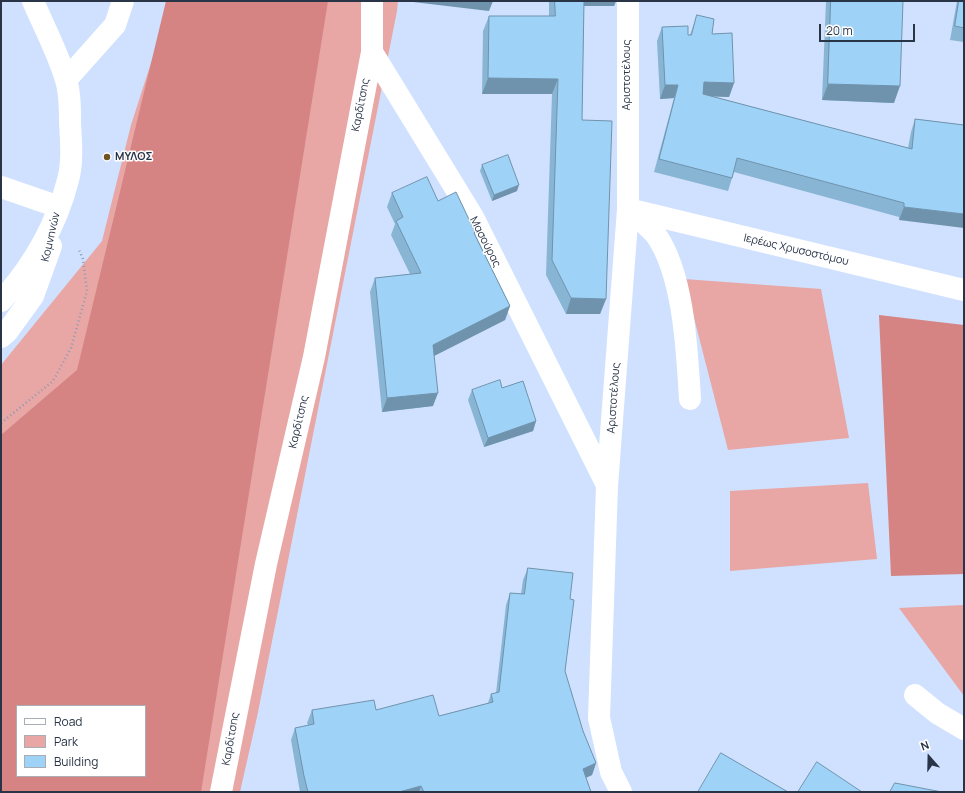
<!DOCTYPE html>
<meta charset="utf-8">
<style>
body{margin:0}
#map{position:relative;width:965px;height:793px;overflow:hidden;background:#cfe1fe;font-family:Manrope,sans-serif}
canvas{display:block}
.frame{position:absolute;inset:0;border:2px solid #293447;pointer-events:none}
.legend{position:absolute;left:16px;top:705px;width:130px;height:72px;box-sizing:border-box;background:#fff;border:1px solid #a9aeb5;margin:0;padding:5px 7px;list-style:none;font-size:12px;color:#293447}
.legend li{display:flex;align-items:center;gap:8px;height:20px}
.legend b{width:20px;border:1px solid #a9aeb5}
.north{position:absolute;left:909px;top:737px;width:40px;height:40px;-webkit-text-stroke:3px #fff;paint-order:stroke;rotate:340deg;font-size:11px;font-weight:700;line-height:16px;text-align:center;color:#293447}
.north::after{content:'';display:block;margin:auto;width:14px;height:18px;background:#293447;clip-path:polygon(50% 0,100% 100%,50% 72%,0 100%)}
.scale{position:absolute;left:819px;top:24px;width:96px;height:18px;box-sizing:border-box;border:2px solid #293447;border-top:0;padding-left:5px;font-size:12px;line-height:14px;white-space:nowrap;color:#293447;-webkit-text-stroke:3px #fff;paint-order:stroke}
</style>
<div id="map">
<canvas width="965" height="793"></canvas>
<div class="frame"></div>
<ul class="legend">
<li><b style="height:5px;background:#fff"></b>Road</li>
<li><b style="height:11px;background:#e8a6a5"></b>Park</li>
<li><b style="height:11px;background:#9fd2f7"></b>Building</li>
</ul>
<div class="north">N</div>
<div class="scale">20 m</div>
</div>
<script>
const c = document.querySelector('canvas').getContext('2d');
c.lineJoin = 'round';
function paint(path, color) { c.fillStyle = color; c.fill(path, 'evenodd'); }
function stroke(path, color, width, dash) { c.strokeStyle = color; c.lineWidth = width; c.lineCap = dash ? 'butt' : 'round'; c.setLineDash(dash || []); c.stroke(path); }
function drawText(font, color, halo, rows, align = 'center') {
  c.font = font + ' Manrope,sans-serif'; c.lineWidth = 3; c.setLineDash([]); c.textBaseline = 'middle'; c.strokeStyle = halo; c.fillStyle = color; for (const [text, x, y, turn = 0] of rows) {
    c.save(); c.translate(x, y); c.rotate((+turn || 0) * Math.PI / 180); c.textAlign = isNaN(turn) ? turn : align; if (halo) c.strokeText(text, 0, 0); c.fillText(text, 0, 0); c.restore();
  }
}
paint(new Path2D(`
 M171,1h227l-1,10 -140,706 -17,75h-239v-427l101,-124 29,-116zM17,706h128v70h-128z
 M684,279l137,10 28,149 -121,12z
 M868,483l9,76 -147,12v-80z
 M964,605v91l-65,-88z`), '#e8a6a5');
paint(new Path2D(`
 M166,1h162l-127,791h-200v-357l76,-65zM17,706h128v70h-128z
 M879,315l85,10v249l-73,2z`), '#d68383');
stroke(new Path2D(`
 M1,423l52,-42 18,-33 16,-57 -4,-32 -4,-9`), '#8c9bb4', 2.5, [1, 3]);
stroke(new Path2D(`
 M372,1v51l101,165 134,268
 M66,80l49,-55 8,-24
 M1,187l58,20
 M628,209l336,81
 M629,210c8,8 20,16 27,25 28,40 31,116 34,164
 M1,301c31,-33 56,-77 67,-121 5,-18 3,-39 2,-58 0,-14 0,-29 -4,-42 -8,-27 -22,-53 -33,-79
 M1,337l6,-5 26,-36 18,-50
 M915,695l22,18 27,16
 M221,792l45,-228 48,-207 58,-305
 M621,792l-10,-20 -12,-54 8,-232 21,-277v-208`), '#fff', 22);
paint(new Path2D(`
 M549,1h67l-2,5h-30l-2,114 24,179 -6,15h-34l-20,-39 6,-181h-70l1,-63 6,-15h60z
 M826,1h77l-9,102 -72,-3z
 M957,1h7v41l-14,-2z
 M697,15l15,19 22,49 -5,14 -18,-1 197,52 3,-16 4,-13 49,6 -65,95v-3l-165,-45 -6,19 -74,-19 20,-74 -14,1 -3,-58 5,-14 26,8h2z
 M482,165l35,26 -25,10 -12,-30z
 M392,193l46,8 37,31v2l35,72 -5,14 -71,36 -1,50 -51,6 -12,-120 5,-14 35,-4 -19,-39 4,-11 -8,-17z
 M502,388l34,33 -3,10 -49,16 -16,-47 4,-10z
 M528,568l42,31 -5,72 18,60 13,32 -4,12 -6,3 5,14h-291l-9,-52 4,-12 13,-3 -1,-2 5,-13h64l63,6 49,-13 3,-9 5,-1 10,-88 4,-12 11,1 2,-14z`), '#89b5d4');
paint(new Path2D(`
 M413,1h80l-4,10 -76,-9z
 M581,1h35l-2,5h-35z
 M488,78l70,1 -6,15h-70z
 M704,82l30,1 -5,14 -29,-1z
 M828,84l72,2 -6,17 -72,-3z
 M665,85h13l-4,13 -14,1z
 M519,185l-2,6 -25,10 2,-6z
 M904,207l60,7v14l-65,-8z
 M571,298l35,1 -6,15h-34z
 M510,306l-5,14 -77,39 5,-14z
 M438,393l-5,13 -51,6 5,-14z
 M536,421l-3,10 -49,16 4,-9z
 M596,763l-4,12 -14,6 5,-12z
 M421,786l-2,6h-20z`), '#6f93ad');
const building = new Path2D(`
 M555,1h29l-2,119 30,1 -6,178 -35,-1 -19,-38 6,-181 -70,-1 1,-62h66z
 M831,1h72l-3,85 -72,-2z
 M959,1h5v27l-9,-2z
 M697,15l17,4 -2,15 20,-1 2,50 -30,-1 -1,12 209,55 3,-30 49,6v89l-60,-7v-4l-167,-45 -5,20 -73,-19 19,-74h-13l-3,-58 26,-1v9h3z
 M508,155l11,30 -25,10 -12,-30z
 M427,177l11,24 18,-9 19,40 -1,1 36,73 -77,39 5,48 -51,5 -12,-120 46,-5 -25,-52 7,-4 -11,-24z
 M500,380l2,8 21,-7 13,40 -48,17 -16,-48z
 M528,568l45,5 -3,26 4,1 -9,71 18,60 13,32 -13,6 8,23h-167l-3,-6 -22,6h-91l-4,-16 -9,-48 19,-4 -2,-14 62,-10 2,10 57,-15 6,21 54,-14 -2,-8 8,-2 11,-99 14,1z
 M721,753l67,39h-90z
 M817,762l45,30h-64z
 M895,783l47,9h-52z`);
paint(building, '#9fd2f7');
stroke(building, '#6f93ad', 1);
for (const [x, y, r, color] of [
 [107,157,4,"#6e5425"]
]) { const dot = new Path2D(); dot.arc(x, y, r, 0, 2 * Math.PI); c.fillStyle = color; c.fill(dot); stroke(dot, '#fff', 1.5); }
drawText('11px', '#293447', '#fff', [
 ["Αριστοτέλους",627,75,-90],
 ["Καρδίτσης",361,105,-79],
 ["Κομνηνών",51,237,-77],
 ["Μασούρας",485,242,63],
 ["Ιερέως Χρυσοστόμου",796,250,13],
 ["Αριστοτέλους",614,398,-86],
 ["Καρδίτσης",299,422,-77],
 ["Καρδίτσης",231,739,-80]
]);
drawText('bold 11px', '#293447', '#fff', [
 ["ΜΥΛΟΣ",115,157]
], 'left');
</script>
